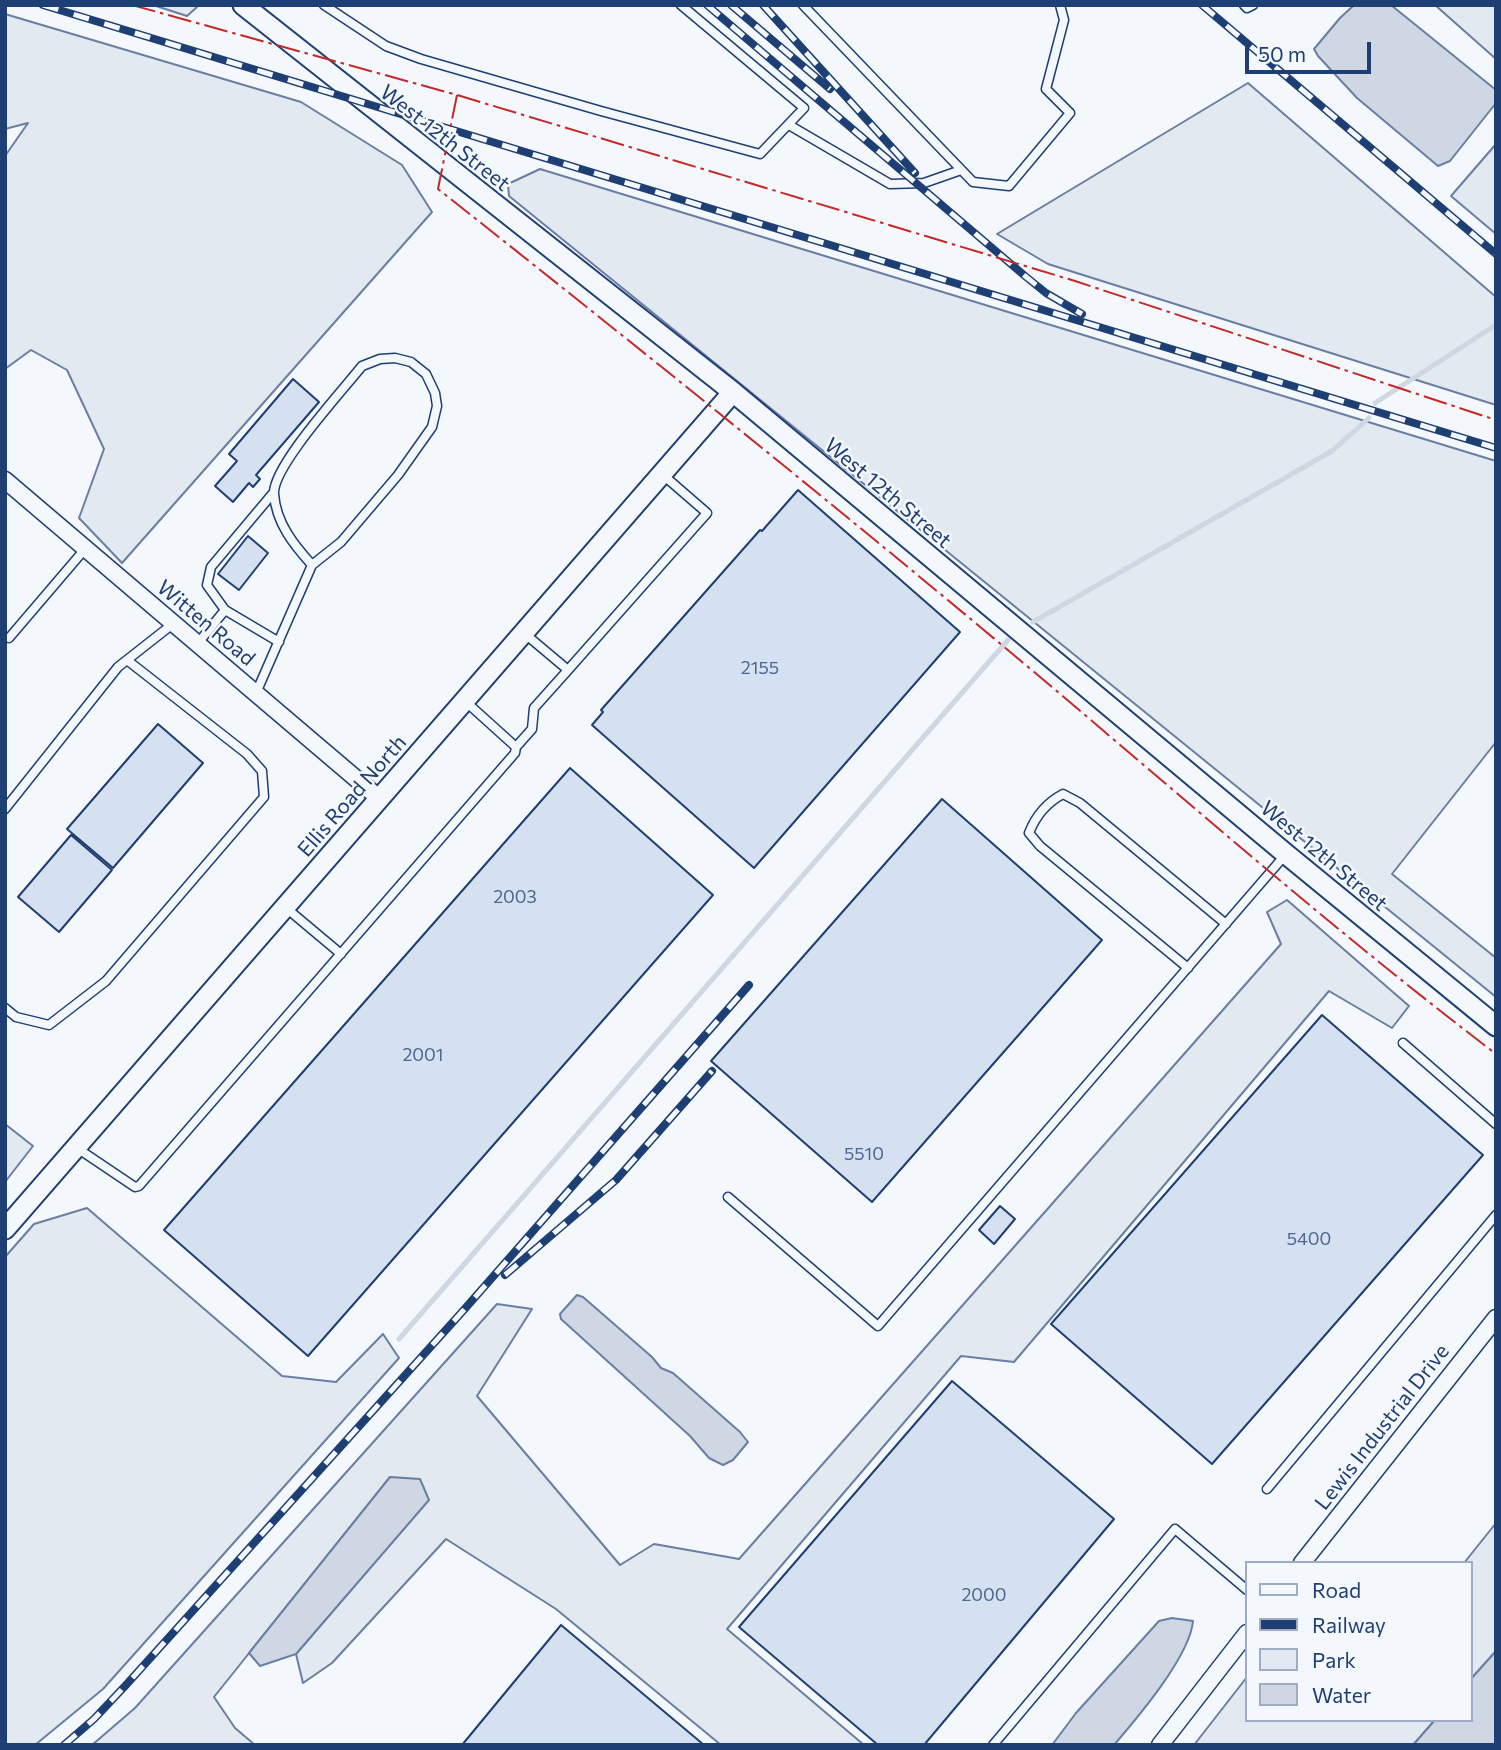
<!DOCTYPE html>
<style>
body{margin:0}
#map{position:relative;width:1501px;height:1750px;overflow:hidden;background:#f4f7fb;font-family:Commissioner,sans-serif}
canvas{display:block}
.frame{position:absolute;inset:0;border:7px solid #1d3f73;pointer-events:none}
.legend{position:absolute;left:1245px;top:1561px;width:228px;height:161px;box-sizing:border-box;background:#f4f7fb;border:2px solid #9eadc5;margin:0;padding:9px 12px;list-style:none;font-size:21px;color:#1d3f73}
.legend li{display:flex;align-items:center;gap:14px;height:35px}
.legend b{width:35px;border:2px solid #9eadc5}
.scale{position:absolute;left:1245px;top:42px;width:126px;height:32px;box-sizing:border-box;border:4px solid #1d3f73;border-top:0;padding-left:9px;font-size:21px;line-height:24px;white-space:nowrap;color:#1d3f73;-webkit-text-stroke:5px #f4f7fb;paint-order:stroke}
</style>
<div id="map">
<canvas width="1501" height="1750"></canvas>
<div class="frame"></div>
<ul class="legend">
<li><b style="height:9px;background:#f4f7fb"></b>Road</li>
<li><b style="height:9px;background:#1d3f73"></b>Railway</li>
<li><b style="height:19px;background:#e3e9f0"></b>Park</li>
<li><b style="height:19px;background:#cfd7e4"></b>Water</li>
</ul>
<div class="scale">50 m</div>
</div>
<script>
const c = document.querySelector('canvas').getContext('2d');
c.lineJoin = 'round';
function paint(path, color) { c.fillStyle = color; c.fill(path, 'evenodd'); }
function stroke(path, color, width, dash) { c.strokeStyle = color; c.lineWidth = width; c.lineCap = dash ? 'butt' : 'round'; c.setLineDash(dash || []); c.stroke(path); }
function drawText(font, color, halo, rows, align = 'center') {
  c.font = font + ' Commissioner,sans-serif'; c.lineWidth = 5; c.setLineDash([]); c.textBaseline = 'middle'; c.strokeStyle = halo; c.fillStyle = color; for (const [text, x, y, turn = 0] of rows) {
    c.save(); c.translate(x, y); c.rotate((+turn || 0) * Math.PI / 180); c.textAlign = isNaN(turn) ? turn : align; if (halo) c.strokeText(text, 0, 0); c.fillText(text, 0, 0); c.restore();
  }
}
const green = new Path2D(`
 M153,5h42l2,2 -10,9z
 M1435,5h61v54z
 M5,14l296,88 101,63 30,47 -310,351 -43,-45 25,-69 -37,-79 -36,-20 -26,19v-213l23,-33 -23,6z
 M1248,83l248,214v108l-448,-141 -51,-30z
 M1496,144v90l-45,-38z
 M540,169l956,292v281l-104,132 104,84v39l-987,-801 -1,-12z
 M1287,900l122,106 -17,22 -63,-37 -315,371 -53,-6 -234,273 137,116h-143l-165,-136 -110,-70 -114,124 -29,20 -7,-29 132,-154 -38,-23 -176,220 21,31 20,17h-163l43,-37 362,-404 35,5 -55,87 143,169 34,-21 85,15 542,-615 -14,-32z
 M5,1124l28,22 -28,36z
 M87,1208l195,168 54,6 47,-48 16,24 -296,331 -68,56h-30v-488l29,-33z
 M1496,1523v128l-25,28v-116h-7z
 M1247,1677v43h188l-22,25h-219z`);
paint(green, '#e3e9f0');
stroke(green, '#687fa3', 2);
const water = new Path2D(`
 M1354,5h37l105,85v13l-46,58 -12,5 -81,-68 -39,-42 -4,-7 26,-31z
 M577,1295l6,2 69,60 9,11 12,5 67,59 8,10 -15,18 -10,5 -14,-7 -19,-22 -129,-117 -1,-5z
 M390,1477l30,2 9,21 -133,154 -36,12 -11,-13z
 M1172,1618l21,3c-3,35 -55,96 -79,124h-62l24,-32 83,-92z
 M1496,1651v94h-83l22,-25h36v-41z`);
paint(water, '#cfd7e4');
stroke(water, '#687fa3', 2);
stroke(new Path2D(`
 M1375,403l121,-78
 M1033,622l299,-171 37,-33
 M399,1339l609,-699`), '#cfd7e4', 5);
const building = new Path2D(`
 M293,379l26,23 -63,73 4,4 -7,8 -4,-4 -16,19 -18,-16 22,-25 -8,-7z
 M798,490l162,142 -206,236 -162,-143 11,-13 -2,-2 159,-180 2,1z
 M248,536l20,17 -29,37 -21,-16z
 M158,724l45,39 -90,105 -46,-39z
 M570,768l143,127 -405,461 -144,-126z
 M942,799l160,141 -230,262 -161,-141z
 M71,835l41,35 -53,62 -41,-35z
 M1322,1015l161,140 -271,309 -161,-140z
 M1000,1206l15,13 -21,25 -15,-14z
 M952,1381l162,138 -190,226h-46l-139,-118z
 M561,1625l143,120h-242z`);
paint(building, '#d5e0f0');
stroke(building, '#1d3f73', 2);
const service = new Path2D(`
 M324,5l62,41 35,13 180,52 159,43 44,-46 -123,-103
 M803,5l170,177 36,4 61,-73 -24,-24 18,-69 -4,-15
 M1244,5l3,3 6,-3
 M789,125l101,59 34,-1 37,-13
 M274,492l-63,75 -4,18 18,25 54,32
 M524,633l44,37 139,-157 -45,-39
 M9,638l76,-89
 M198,643l27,-33
 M256,693l56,-128 29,-23 57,-67 34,-48 5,-21 -2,-13 -9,-19 -15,-12 -16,-4 -15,1 -18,7c-19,24 -90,101 -88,128 2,29 20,51 38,71
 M516,747l16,-18 2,-21 34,-38
 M5,809l113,-142 56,-44
 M285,907l56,47
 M1188,968l-148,-122 -11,-13c7,-18 17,-30 34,-39l17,9 146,121
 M5,1008l11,9 33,8 57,-44 158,-184 -2,-26 -15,-17 -120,-94
 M1403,1043l93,81
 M77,1148l58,39 4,-1 376,-433 1,-6 -51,-46
 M728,1197l150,129 408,-472
 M1267,1489l229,-274
 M993,1745l182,-216 72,61`);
const minor = new Path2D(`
 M5,480l375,319
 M1302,1563l194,-245
 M1160,1745l87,-112`);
const tertiary = new Path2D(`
 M243,5l490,387 553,462 210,172
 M5,1229l728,-837`);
stroke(service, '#1d3f73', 11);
stroke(minor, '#1d3f73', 19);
stroke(tertiary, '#1d3f73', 23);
stroke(service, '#f4f7fb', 8);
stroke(minor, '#f4f7fb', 16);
stroke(tertiary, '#f4f7fb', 19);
const rail = new Path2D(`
 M43,5l1453,443
 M707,5l318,271 21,17 36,21
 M731,5l99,84
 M763,5l152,168
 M1202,5l294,249
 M505,1275l111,-95 96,-109
 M64,1745l30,-26 32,-34 336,-373 287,-327`);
stroke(rail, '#1d3f73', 8);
stroke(rail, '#f4f7fb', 5, [16]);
stroke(new Path2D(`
 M132,5l325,90 618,186 421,139
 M457,95l-19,94c205,162 408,325 608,493 149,126 295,254 450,372`), '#c62828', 2, [24, 5, 3.5, 5]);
drawText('18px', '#4b6792', null, [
 ["2155",760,668],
 ["2003",515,897],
 ["2001",423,1055],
 ["5510",864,1154],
 ["5400",1309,1239],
 ["2000",984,1595]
]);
drawText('21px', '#1d3f73', '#f4f7fb', [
 ["West 12th Street",445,138,38],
 ["West 12th Street",888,493,40],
 ["Witten Road",206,623,40],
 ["Ellis Road North",352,796,-49],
 ["West 12th Street",1324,856,40],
 ["Lewis Industrial Drive",1382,1427,-52]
]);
</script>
